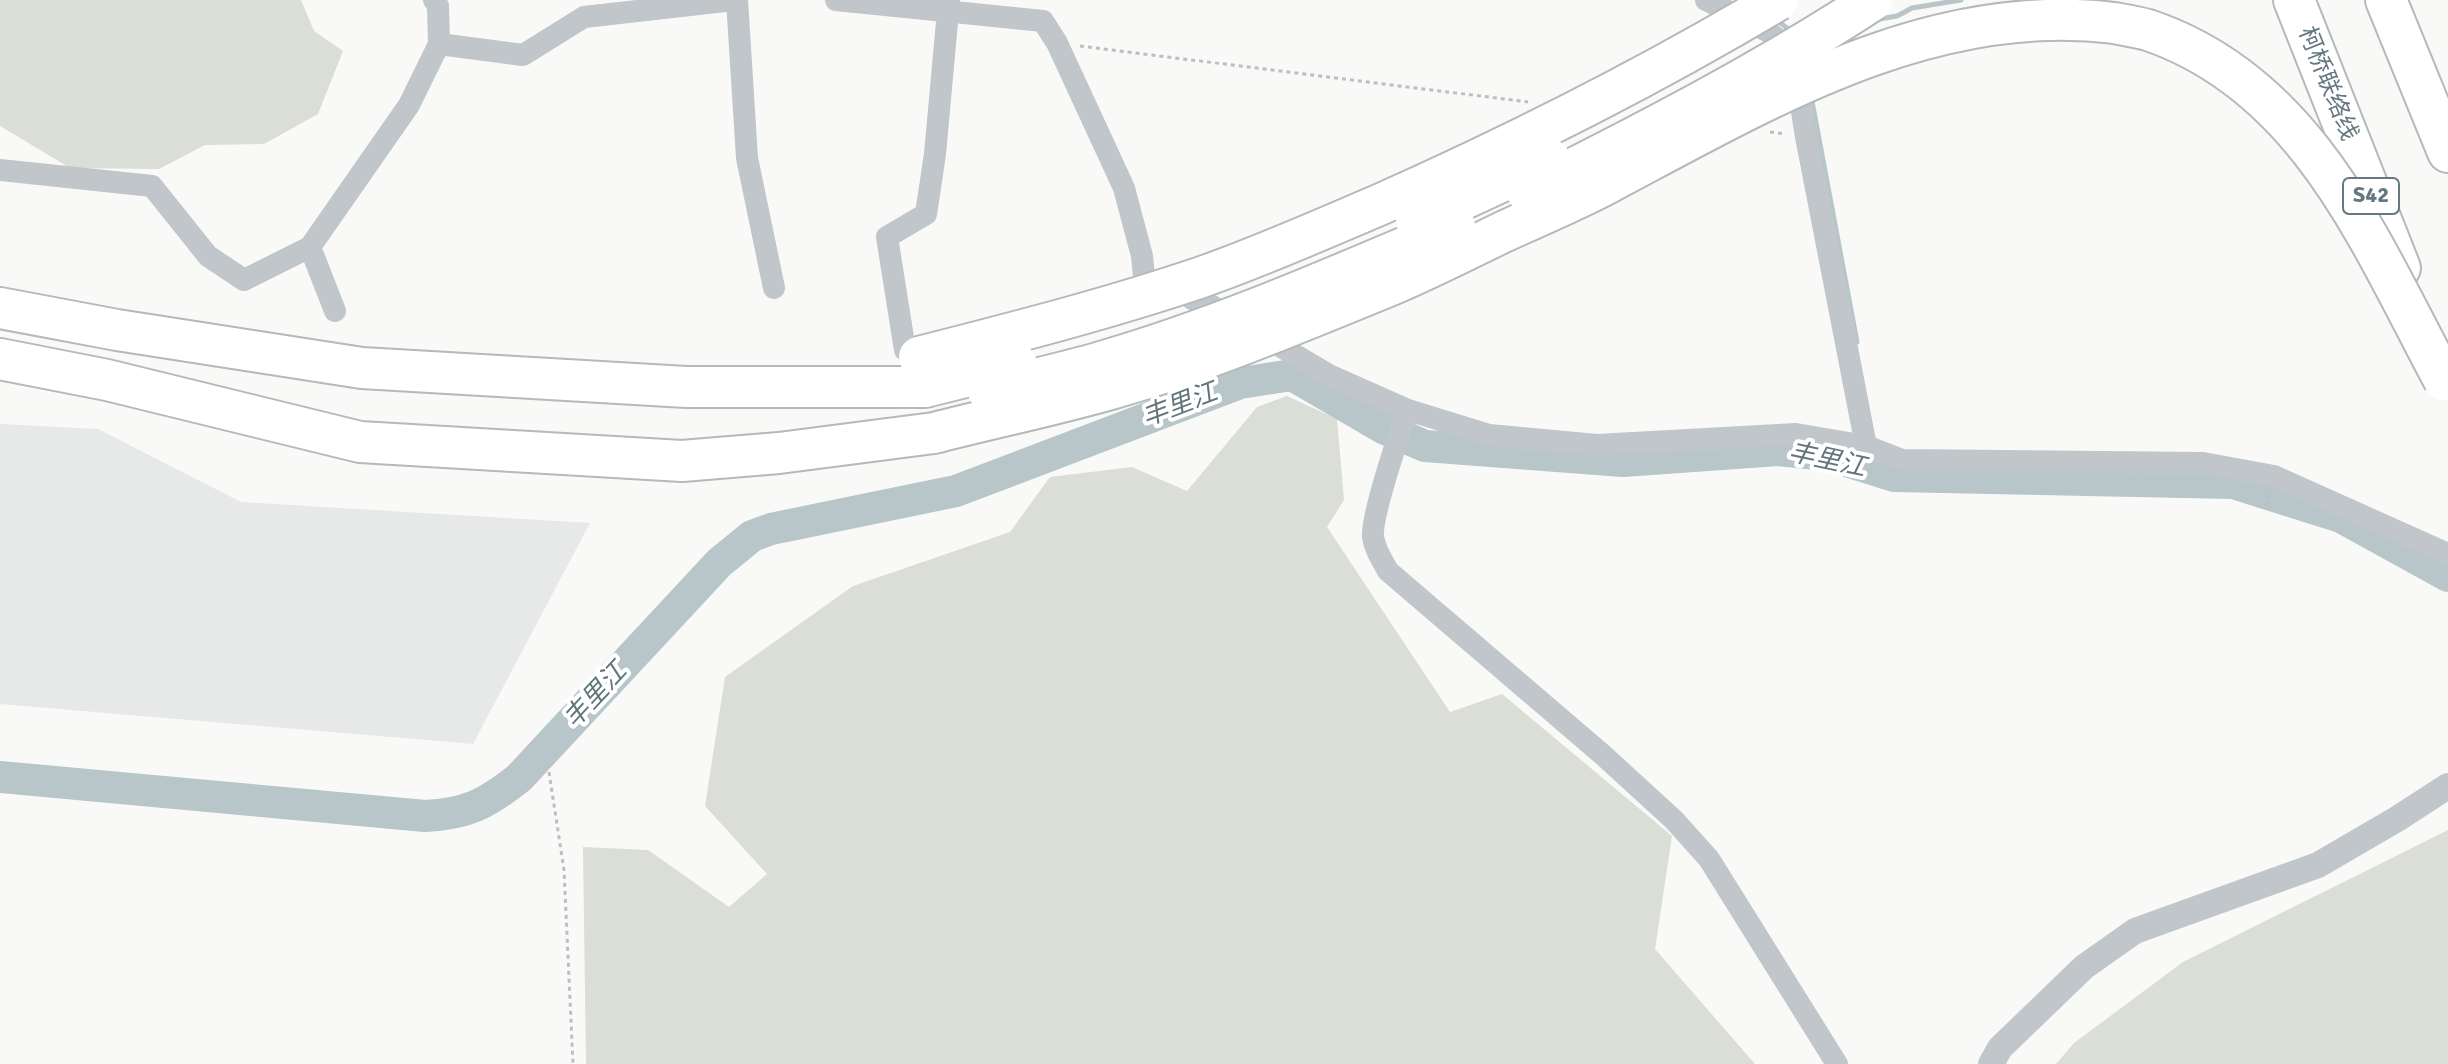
<!DOCTYPE html>
<meta charset="utf-8">
<style>
body{margin:0}
canvas{display:block;background:#f9f9f7}
</style>
<canvas width="2448" height="1064"></canvas>
<script>
const c = document.querySelector('canvas').getContext('2d');
c.lineJoin = 'round';
function paint(path, color) { c.fillStyle = color; c.fill(path, 'evenodd'); }
function stroke(path, color, width, dash) { c.strokeStyle = color; c.lineWidth = width; c.lineCap = dash ? 'butt' : 'round'; c.setLineDash(dash || []); c.stroke(path); }
function drawText(font, color, halo, rows, align = 'center') {
  c.font = font + ' Signika,"Noto Sans SC",sans-serif'; c.lineWidth = 8; c.setLineDash([]); c.textBaseline = 'middle'; c.strokeStyle = halo; c.fillStyle = color; for (const [text, x, y, turn = 0] of rows) {
    c.save(); c.translate(x, y); c.rotate((+turn || 0) * Math.PI / 180); c.textAlign = isNaN(turn) ? turn : align; if (halo) c.strokeText(text, 0, 0); c.fillText(text, 0, 0); c.restore();
  }
}
paint(new Path2D(`
 M0,424l98,5 143,73 349,21 -117,221 -473,-40z`), '#e7e9e8');
paint(new Path2D(`
 M0,0h301l13,31 29,20 -25,63 -54,30 -59,1 -46,24 -89,-1 -70,-42z
 M1287,396l50,23 7,81 -17,27 123,185 52,-18 170,142 -17,113 100,115h-1169l-3,-217 65,3 81,57 38,-33 -62,-68 20,-129 128,-91 157,-54 40,-55 82,-10 55,24 70,-84z
 M2448,830v234h-392l18,-21 109,-81z`), '#daded6');
stroke(new Path2D(`
 M1776,20l18,13
 M1874,20l23,-4 15,-8 49,-8
 M1811,96l46,246
 M1880,469l1,3`), '#b8c6c9', 5);
stroke(new Path2D(`
 M0,777l425,39c42,-2 61,-12 94,-38l200,-215 33,-27 19,-7 185,-38 284,-108 52,-8 91,53 42,18 198,15 155,-11 49,5 67,21 339,7 108,34 107,59`), '#b8c6c9', 32);
const motorway = new Path2D(`
 M2294,0l106,268
 M2386,0l62,152
 M0,308l117,22 245,38 324,19h239
 M0,359l107,21 253,62 322,19 97,-8 155,-20`);
stroke(motorway, '#b4b9bc', 44);
stroke(new Path2D(`
 M1080,46l448,56
 M1770,132l16,2
 M2266,506l3,-11
 M549,772l15,98 9,194`), '#bbbfc1', 3, [4, 4]);
stroke(new Path2D(`
 M737,0l10,158 27,130
 M836,0l207,21 14,22 67,145 18,68 4,40
 M1706,0l61,31 15,11 12,19 12,76 60,309
 M439,44l84,11 61,-38 150,-17
 M0,170l152,16 56,70 36,24 66,-33 99,-142 30,-61 -1,-38 -4,-6
 M310,247l25,64
 M1192,299l15,4 122,72 79,35 81,25 108,10 199,-11 70,12 36,14 301,3 71,13 174,78
 M905,350l-18,-113 39,-23 9,-60 14,-154
 M1408,410c-9,23 -37,107 -35,127 2,13 9,23 15,34l215,184 71,65 35,39 128,205`), '#c0c6c9', 22);
stroke(new Path2D(`
 M1991,1064l9,-16 84,-81 51,-36 183,-66 79,-46 51,-33`), '#c0c6c9', 26);
stroke(motorway, '#fff', 40);
const motorwayBridge = new Path2D(`
 M1527,192c118,-59 236,-120 346,-192
 M1416,221l134,-62
 M919,357c94,-24 188,-48 280,-79 61,-21 121,-48 180,-73 137,-61 270,-128 399,-205
 M925,387l92,-23
 M988,391c37,-10 76,-18 113,-29 121,-35 238,-87 354,-136
 M934,433c58,-15 116,-27 173,-43 96,-27 191,-67 284,-105 38,-16 75,-35 112,-53 35,-16 71,-31 105,-49 155,-82 322,-183 506,-160 11,2 23,4 34,7 160,54 223,214 296,350`);
stroke(motorwayBridge, '#b4b9bc', 44, []);
stroke(motorwayBridge, '#fff', 40);
for (const [x, y, w] of [
 [2371,196,56]
]) { const box = new Path2D(); box.roundRect(x - w / 2, y - 18, w, 36, 6); c.fillStyle = '#fff'; c.fill(box); stroke(box, '#657881', 2); }
drawText('bold 22px', '#657881', null, [
 ["S42",2371,196]
]);
drawText('24px', '#657881', '#fff', [
 ["柯桥联络线",2327,84,68]
]);
drawText('italic 26px', '#60767b', '#fff', [
 ["丰里江",1180,406,-21],
 ["丰里江",1827,461,12],
 ["丰里江",596,696,-47]
]);
</script>
